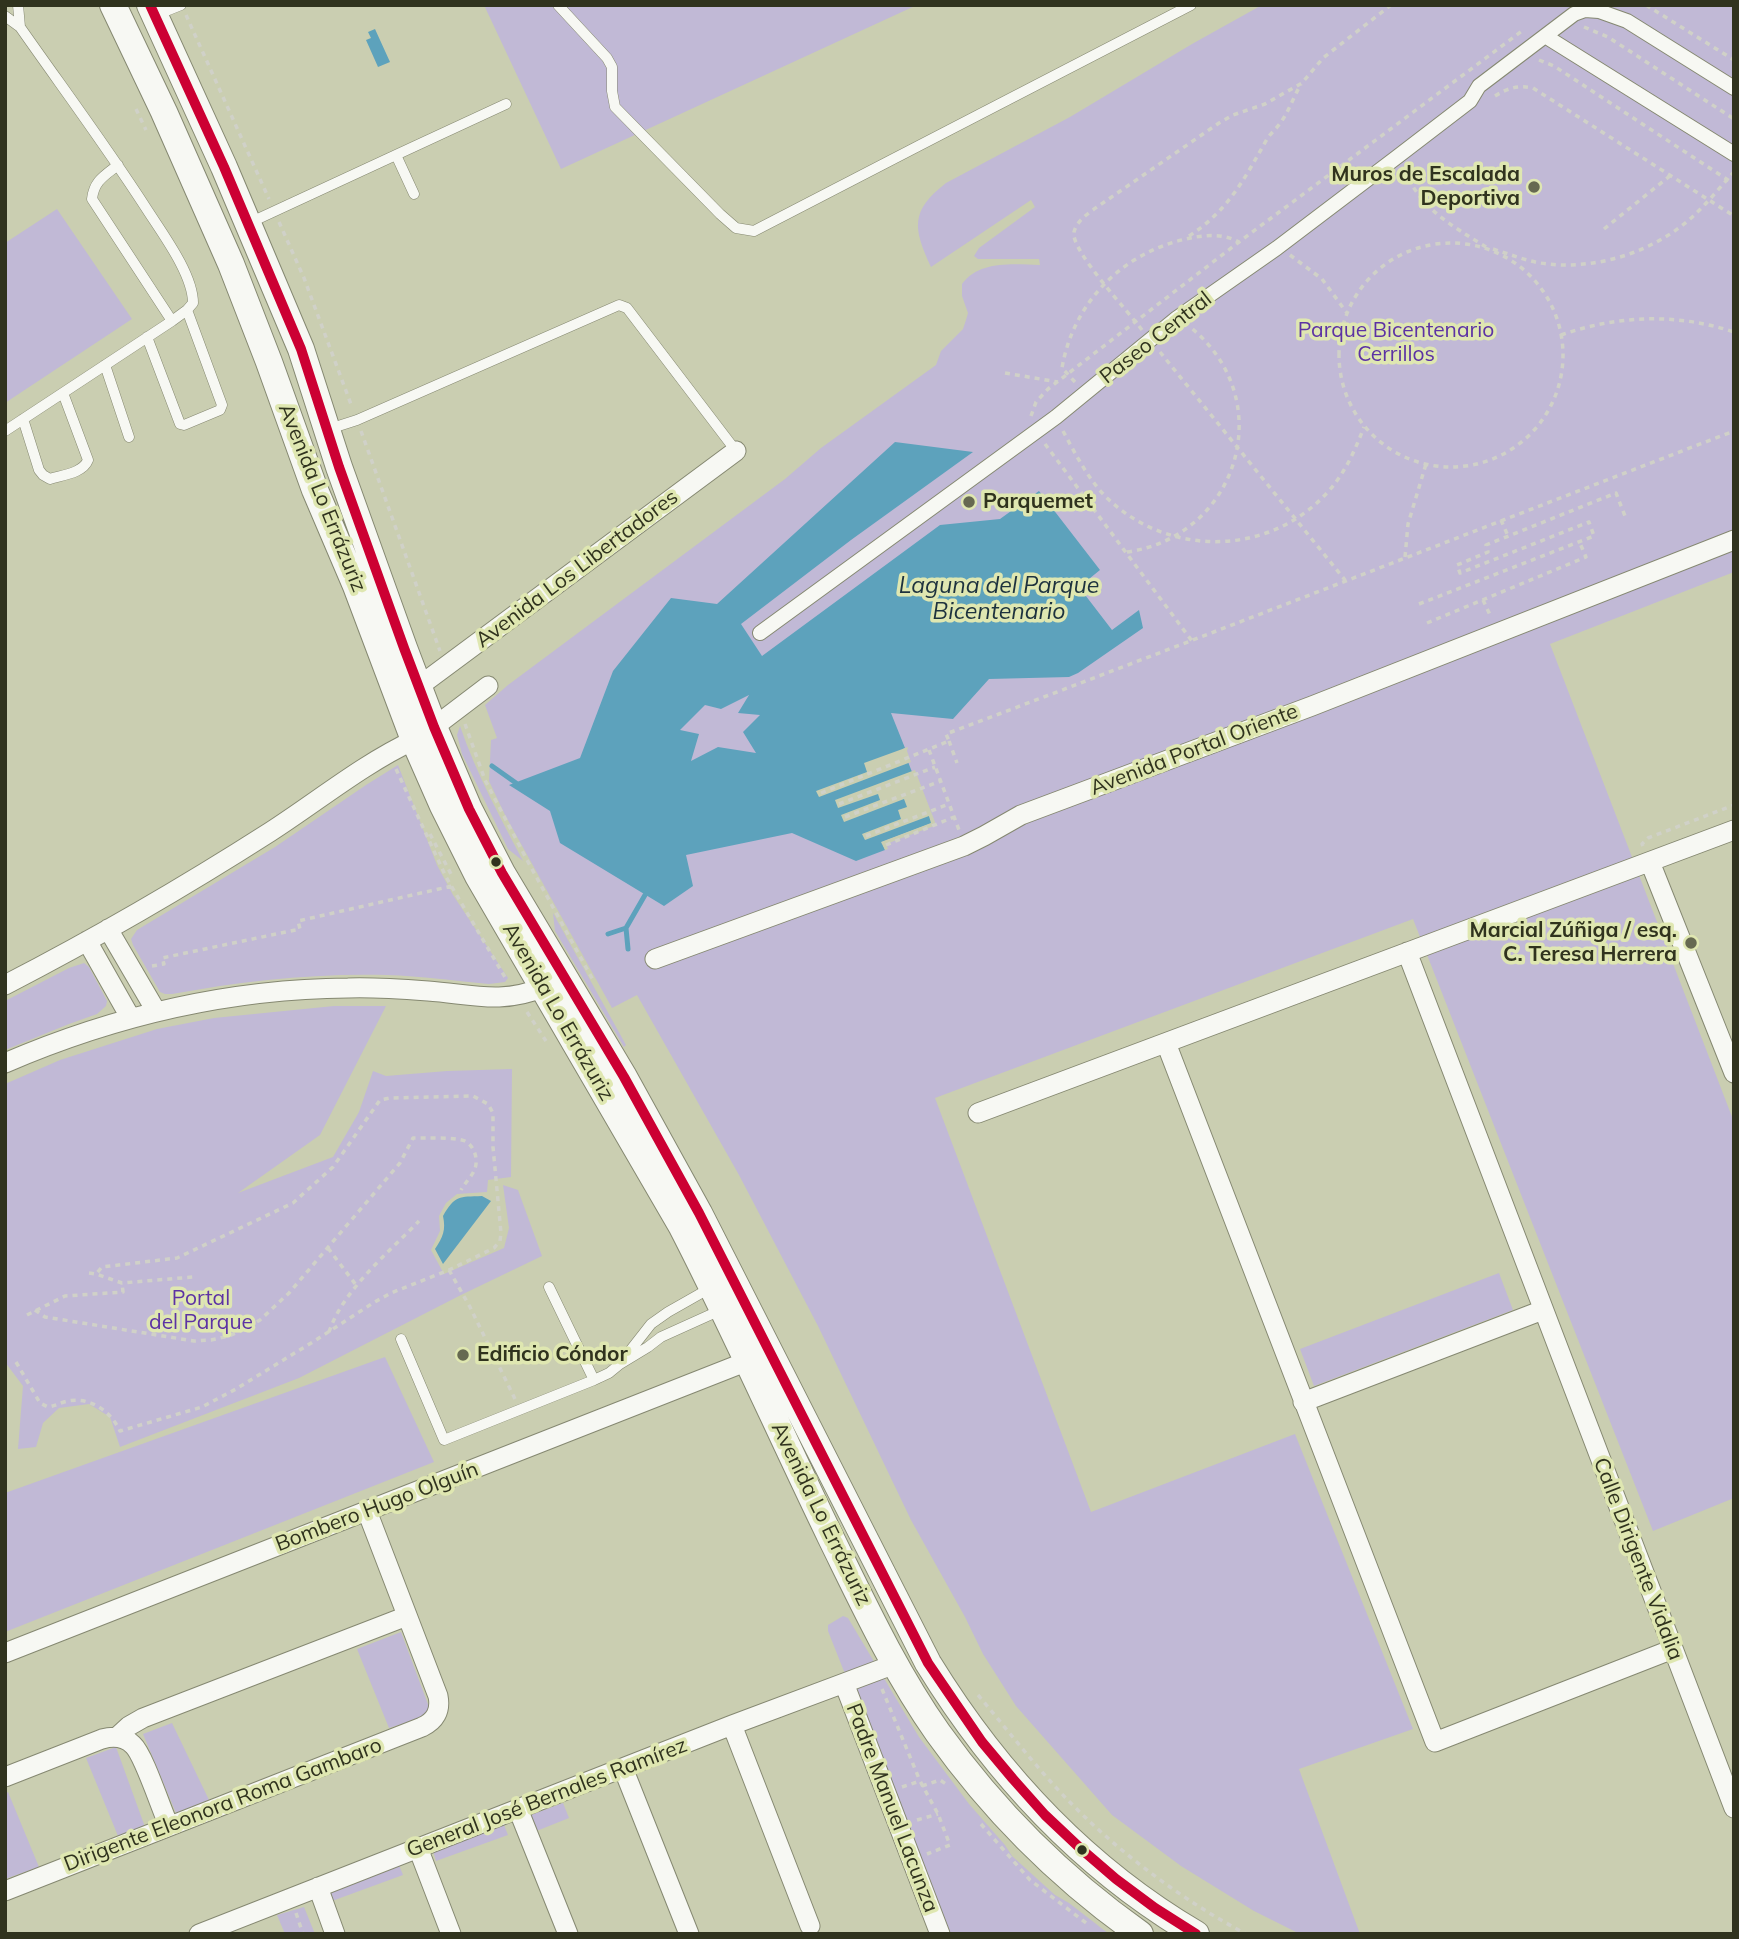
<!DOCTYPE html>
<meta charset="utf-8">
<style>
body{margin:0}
#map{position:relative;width:1739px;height:1939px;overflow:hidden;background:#caceb1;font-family:Mulish,sans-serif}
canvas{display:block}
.frame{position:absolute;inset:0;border:7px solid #30331e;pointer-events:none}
</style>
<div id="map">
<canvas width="1739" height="1939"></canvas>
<div class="frame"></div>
</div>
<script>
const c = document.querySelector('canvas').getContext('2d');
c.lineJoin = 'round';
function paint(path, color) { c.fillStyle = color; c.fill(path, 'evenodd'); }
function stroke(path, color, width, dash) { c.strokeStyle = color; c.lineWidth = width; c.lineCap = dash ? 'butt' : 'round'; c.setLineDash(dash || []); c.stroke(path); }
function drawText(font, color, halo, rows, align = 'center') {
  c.font = font + ' Mulish,sans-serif'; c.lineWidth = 7; c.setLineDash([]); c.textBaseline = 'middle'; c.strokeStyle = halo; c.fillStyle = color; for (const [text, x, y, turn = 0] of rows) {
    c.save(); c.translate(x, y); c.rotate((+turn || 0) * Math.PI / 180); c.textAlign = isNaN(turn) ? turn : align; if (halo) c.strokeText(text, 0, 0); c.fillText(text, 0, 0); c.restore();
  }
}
paint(new Path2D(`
 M484,5h433l-356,164z
 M1262,5h472v567l-184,72 184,478v376l-81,33 -240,-612 -478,179 156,414 204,-78 118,295 -114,40 61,165h-60l-46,-23 -73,-45 -69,-51 -96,-109 -33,-52 -18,-37 -54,-97 -93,-194 -79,-151 -102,-180 -25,13 -107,-193 -16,-34 2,-41 6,-2 -12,-33 23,-20 277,-206 36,-31 115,-83 5,-14 22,-22 3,-9 2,-7 -6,-17v-12c17,-24 52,-20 78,-19l-1,-6h-61l-4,-3 5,-8 56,-41 -4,-7 -100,67c-18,-39 -21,-56 15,-84l124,-66 122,-73z
 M57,209l75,110 -127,84v-160z
 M460,726c16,47 40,91 63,135l-15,-12 -46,-95 -5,-19z
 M398,765l39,100 16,30 55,83 -3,4 -16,2c-34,-3 -68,-8 -102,-9 -73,-2 -144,6 -215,19h-7l-5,-2 -27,-47 -2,-6 6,-9 138,-83 91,-62z
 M553,913l73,132 -2,2 -69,-116z
 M84,963l5,4 18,34 -1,5 -9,8 -28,10 -64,26v-49l64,-33z
 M334,1006h52l-66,129 -82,58 95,-36 26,-45 14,-41 13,5 61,-5 65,-2 -1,108 -23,3 -1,12 -30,2 -11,9 -7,13 1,15 -9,19 13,24 60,-26 5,-20 -6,-43 15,5 24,66 -81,39 -162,83 -179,69 -10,-30 -21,-13 -30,4 -16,15 -7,24 -18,2 5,-63 -18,-24v-278l55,-24 97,-31 57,-11z
 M1499,1273l14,37 -199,76 -14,-37z
 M385,1357l49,105 -429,170v-139z
 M843,1616l5,2 71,119 50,67 36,41 7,11 43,39 14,8 40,31h-161l-120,-303v-6z
 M401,1632l28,75 -5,10 -35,11 -32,-79z
 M172,1723l37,77 -33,13 -33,-79z
 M116,1747l29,80 -27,9 -32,-78z
 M8,1792l31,75 -34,12v-85z
 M563,1803l6,15 -35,14 -6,-16z
 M504,1825l4,10 -72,26 -3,-10z
 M399,1865l4,10 -71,26 -4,-10z
 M304,1907l11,27h-30l-8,-19z`), '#c1b9d6');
paint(new Path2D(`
 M375,29l15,33 -12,5 -12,-27 5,-2 -3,-6z
 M895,442l78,10 -122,88 -110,84 21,32 178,-131 60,-6 39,-28 61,79 -21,17 33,43 27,-20 4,18 -65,45 -9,4 -80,2 -36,40 -62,-6 14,35 -2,1 29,74 -50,19 3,8 -29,11 -64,-28 -106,22 7,31 -29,20 -104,-63 -10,-32 -41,-26 71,-27 33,-87 58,-73 46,6zM749,695l-11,18 22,2 -17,17 13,21 -38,-6 -27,14 8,-27 -19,-4 25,-25 16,4z
 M482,1196l9,5 -48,63 -8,-15c8,-12 11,-19 8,-33 12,-21 16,-19 39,-20z`), '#5da2bc');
paint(new Path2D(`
 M908,747l-1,4 4,11 -92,35 -3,-6 51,-19 -3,-9z
 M915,770l20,52 -1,4 -48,18 2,5 -3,1 -4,-8 50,-19 -2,-7 -64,24 -3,-6 39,-15 -3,-9 9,-3 -3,-8 -60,23 -3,-7 39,-15 -2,-6 -40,14 -3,-8z`), '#caceb1');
stroke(new Path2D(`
 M492,766l24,17
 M608,934l18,-6
 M628,949l-2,-21 19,-33`), '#5da2bc', 5);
const service = new Path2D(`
 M18,5l2,22
 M558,5l49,53 5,9v24l3,16 105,107 16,14 18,3 437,-226
 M156,15l25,-10
 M5,16l15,11c42,60 86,119 126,181 16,25 47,66 47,95l-6,7 -15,11 -167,110
 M396,155l18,39
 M118,165c-14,11 -24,16 -26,34l80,122
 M249,223l257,-119
 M147,337l33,87 4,1 36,-15 2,-5 -35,-95
 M105,365l24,72
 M23,419l16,51 4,5 7,4c13,-4 33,-6 38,-19l-25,-67
 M329,429l28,-9 262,-115 8,3 109,143
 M549,1287l45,93
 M401,1339l43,101 150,-60 15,-7 11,-9 28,-17 13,-10 62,-28
 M622,1361l29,-37 17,-12 44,-25`);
const pedestrian = new Path2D(`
 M1545,36l189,118
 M760,633l296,-216 121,-99 100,-70 120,-91 73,-56 9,-15 95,-72 11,-4 14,1 28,10 107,67`);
const minor = new Path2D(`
 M418,687l318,-236
 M434,727l54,-41
 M1650,862l84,211
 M108,929l48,82
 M87,941l43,76
 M1407,952l327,856
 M655,959l309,-113 20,-10 37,-21 291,-109 422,-166
 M5,985c91,-47 179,-98 265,-153 48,-31 93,-68 144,-92
 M1166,1043l269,699 238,-93
 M5,1063c109,-47 224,-74 343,-75 26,-1 53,1 80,3 43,3 73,14 116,-4
 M978,1113l756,-283
 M1303,1402l240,-92
 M5,1653l743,-292
 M844,1683l96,251
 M732,1725l78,201
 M117,1737l12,-11 14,-8 264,-102
 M623,1768l66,166
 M5,1777l97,-38c11,-3 22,-3 31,6 11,10 28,64 36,81
 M518,1809l50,125
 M418,1848l33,86
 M318,1887l17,47
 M5,1891l417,-164c13,-6 19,-16 16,-31l-71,-185
 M199,1934l533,-209 163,-61`);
const secondary = new Path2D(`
 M113,5l51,107 67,152 38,98 46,128 41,96 58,154 29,66 35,70 204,351c53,103 99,208 149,311 33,67 64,134 107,195 55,77 124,146 202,201
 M150,5l74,162 77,182 38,118 65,181 30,79 35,82 33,64 122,204 75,136 229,450c67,109 156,205 268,271`);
stroke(service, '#858871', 11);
stroke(pedestrian, '#858871', 16);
stroke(minor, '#858871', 21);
stroke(secondary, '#858871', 28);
stroke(new Path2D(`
 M1646,5l88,55
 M186,15l83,184
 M1584,27l24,10 126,82
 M1539,60l15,6 180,118
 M1495,96c13,-8 23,-11 38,-8l201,128
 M136,109l10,21
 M1404,170c18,40 47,55 82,77
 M279,222l25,56 48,129
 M1604,229l67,-54
 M1189,236c39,-25 56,-58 78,-97 4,-6 10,-11 14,-17 8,-11 13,-26 20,-38
 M1339 355a112 112 0 1 1 224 0a112 112 0 1 1-224 0Z
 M1493,249c16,5 31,11 47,14 52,8 110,-9 150,-44 16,-14 30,-32 44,-47
 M1290,255l32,24 25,34
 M1142,330c-13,-18 -72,-80 -68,-98 3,-12 16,-20 26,-27l119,-82 14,-8 32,-11 37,-21 21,-25 68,-53
 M1561,335c57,-20 116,-22 173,-3
 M1160,352l185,228
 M1005,373l53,9
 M1075,382l-13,-14c11,-65 60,-115 124,-129 17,-4 37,-6 53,3
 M1031,416l5,-14 12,-13 191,-147 283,-211
 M361,431l79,220
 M1063,431c13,24 25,48 44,67 60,58 158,59 217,-2 19,-19 30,-43 40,-69
 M1045,444l147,197
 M1501,520l7,16
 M1127,552c112,-16 153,-153 63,-225
 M1405,557l3,-33 18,-60
 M1483,600l7,15
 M1419,604l175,-68 -5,-14 -129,51 -3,-8 31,-13 -2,-7 130,-52 9,23
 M1427,623l159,-66 -7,-16
 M465,724l20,56 42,80 66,120
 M949,741l8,22
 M929,750l30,80
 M396,769l50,108 60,102
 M821,793l128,-52 -3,-7c263,-99 525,-202 788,-303
 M839,804l96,-37
 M845,817l96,-36
 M430,834l21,40
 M866,836l83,-32
 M886,845l68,-28
 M1643,846l-1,-2 6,-6 86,-33
 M152,966l12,-2 -2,-6 138,-29 -2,-8 154,-35
 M527,1012l19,29
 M328,1248l28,37
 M449,1270l21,37 45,92
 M89,1273l7,1 26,9 71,-6
 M35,1310l10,7 149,24 17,-1 18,-4 14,-6 17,-10 29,-27 111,-130 13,-25c12,0 43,-1 52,3 10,5 14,20 9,30 -3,6 -9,12 -13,19
 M27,1315l38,-19 58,-4 -1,-9
 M329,1332c14,-42 59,-79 90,-111
 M16,1362l24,41 8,4c6,-1 10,-3 16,-5 24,-7 46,8 56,29l82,-24 34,-18 80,-49 57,-37 18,-10 58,-23 45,-22 6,-7 1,-8 -8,-86v-34l-5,-9 -15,-8 -83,2 -10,2 -47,67 -40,36 -116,55 -75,9 -6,7
 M882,1689l38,92
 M978,1695c28,33 54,67 84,99 51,54 118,105 184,140
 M922,1786l18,-6 9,6
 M902,1787l18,-6 18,33 12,31 -23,9
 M917,1820l21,-6
 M981,1824l49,56 60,46
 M296,1913l7,21`), '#d0d1c8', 3.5, [5, 5]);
stroke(service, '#f7f8f3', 10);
stroke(pedestrian, '#f7f8f3', 14);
stroke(minor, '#f7f8f3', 19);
stroke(secondary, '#f7f8f3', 26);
stroke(new Path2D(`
 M150,5l74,162 77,182 38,118 65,181 30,79 35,82 33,64 122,204 75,136 229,450 54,79 31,37 32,36 35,33 36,31 39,29 41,26`), '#c03', 10);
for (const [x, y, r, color] of [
 [1534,187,7,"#666951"],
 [969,502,7,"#666951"],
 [496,862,6,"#30331e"],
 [1691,943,7,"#666951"],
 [463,1355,7,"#666951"],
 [1082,1850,6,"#30331e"]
]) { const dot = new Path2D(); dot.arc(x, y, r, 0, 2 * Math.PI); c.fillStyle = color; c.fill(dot); stroke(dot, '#dfe7b1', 2.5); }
drawText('bold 21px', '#30331e', '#dfe7b1', [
 ["Muros de Escalada",1520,175],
 ["Deportiva",1520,199],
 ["Parquemet",983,502,"left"],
 ["Marcial Zúñiga / esq.",1677,931],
 ["C. Teresa Herrera",1677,955],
 ["Edificio Cóndor",477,1355,"left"]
], 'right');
drawText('21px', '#5c32a4', '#dfe7b1', [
 ["Parque Bicentenario",1396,331],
 ["Cerrillos",1396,355],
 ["Portal",201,1299],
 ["del Parque",201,1323]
]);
drawText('21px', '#30331e', '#dfe7b1', [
 ["Paseo Central",1156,338,-38],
 ["Avenida Lo Errázuriz",322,498,68],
 ["Avenida Los Libertadores",577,569,-37],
 ["Avenida Portal Oriente",1194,750,-21],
 ["Avenida Lo Errázuriz",558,1012,60],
 ["Bombero Hugo Olguín",377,1507,-21],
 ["Avenida Lo Errázuriz",821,1514,64],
 ["Calle Dirigente Vidalia",1638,1559,69],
 ["General José Bernales Ramírez",547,1798,-21],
 ["Dirigente Eleonora Roma Gambaro",223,1805,-21],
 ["Padre Manuel Lacunza",892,1808,69]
]);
drawText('italic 23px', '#1d323e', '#dfe7b1', [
 ["Laguna del Parque",999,586],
 ["Bicentenario",999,612]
]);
</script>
